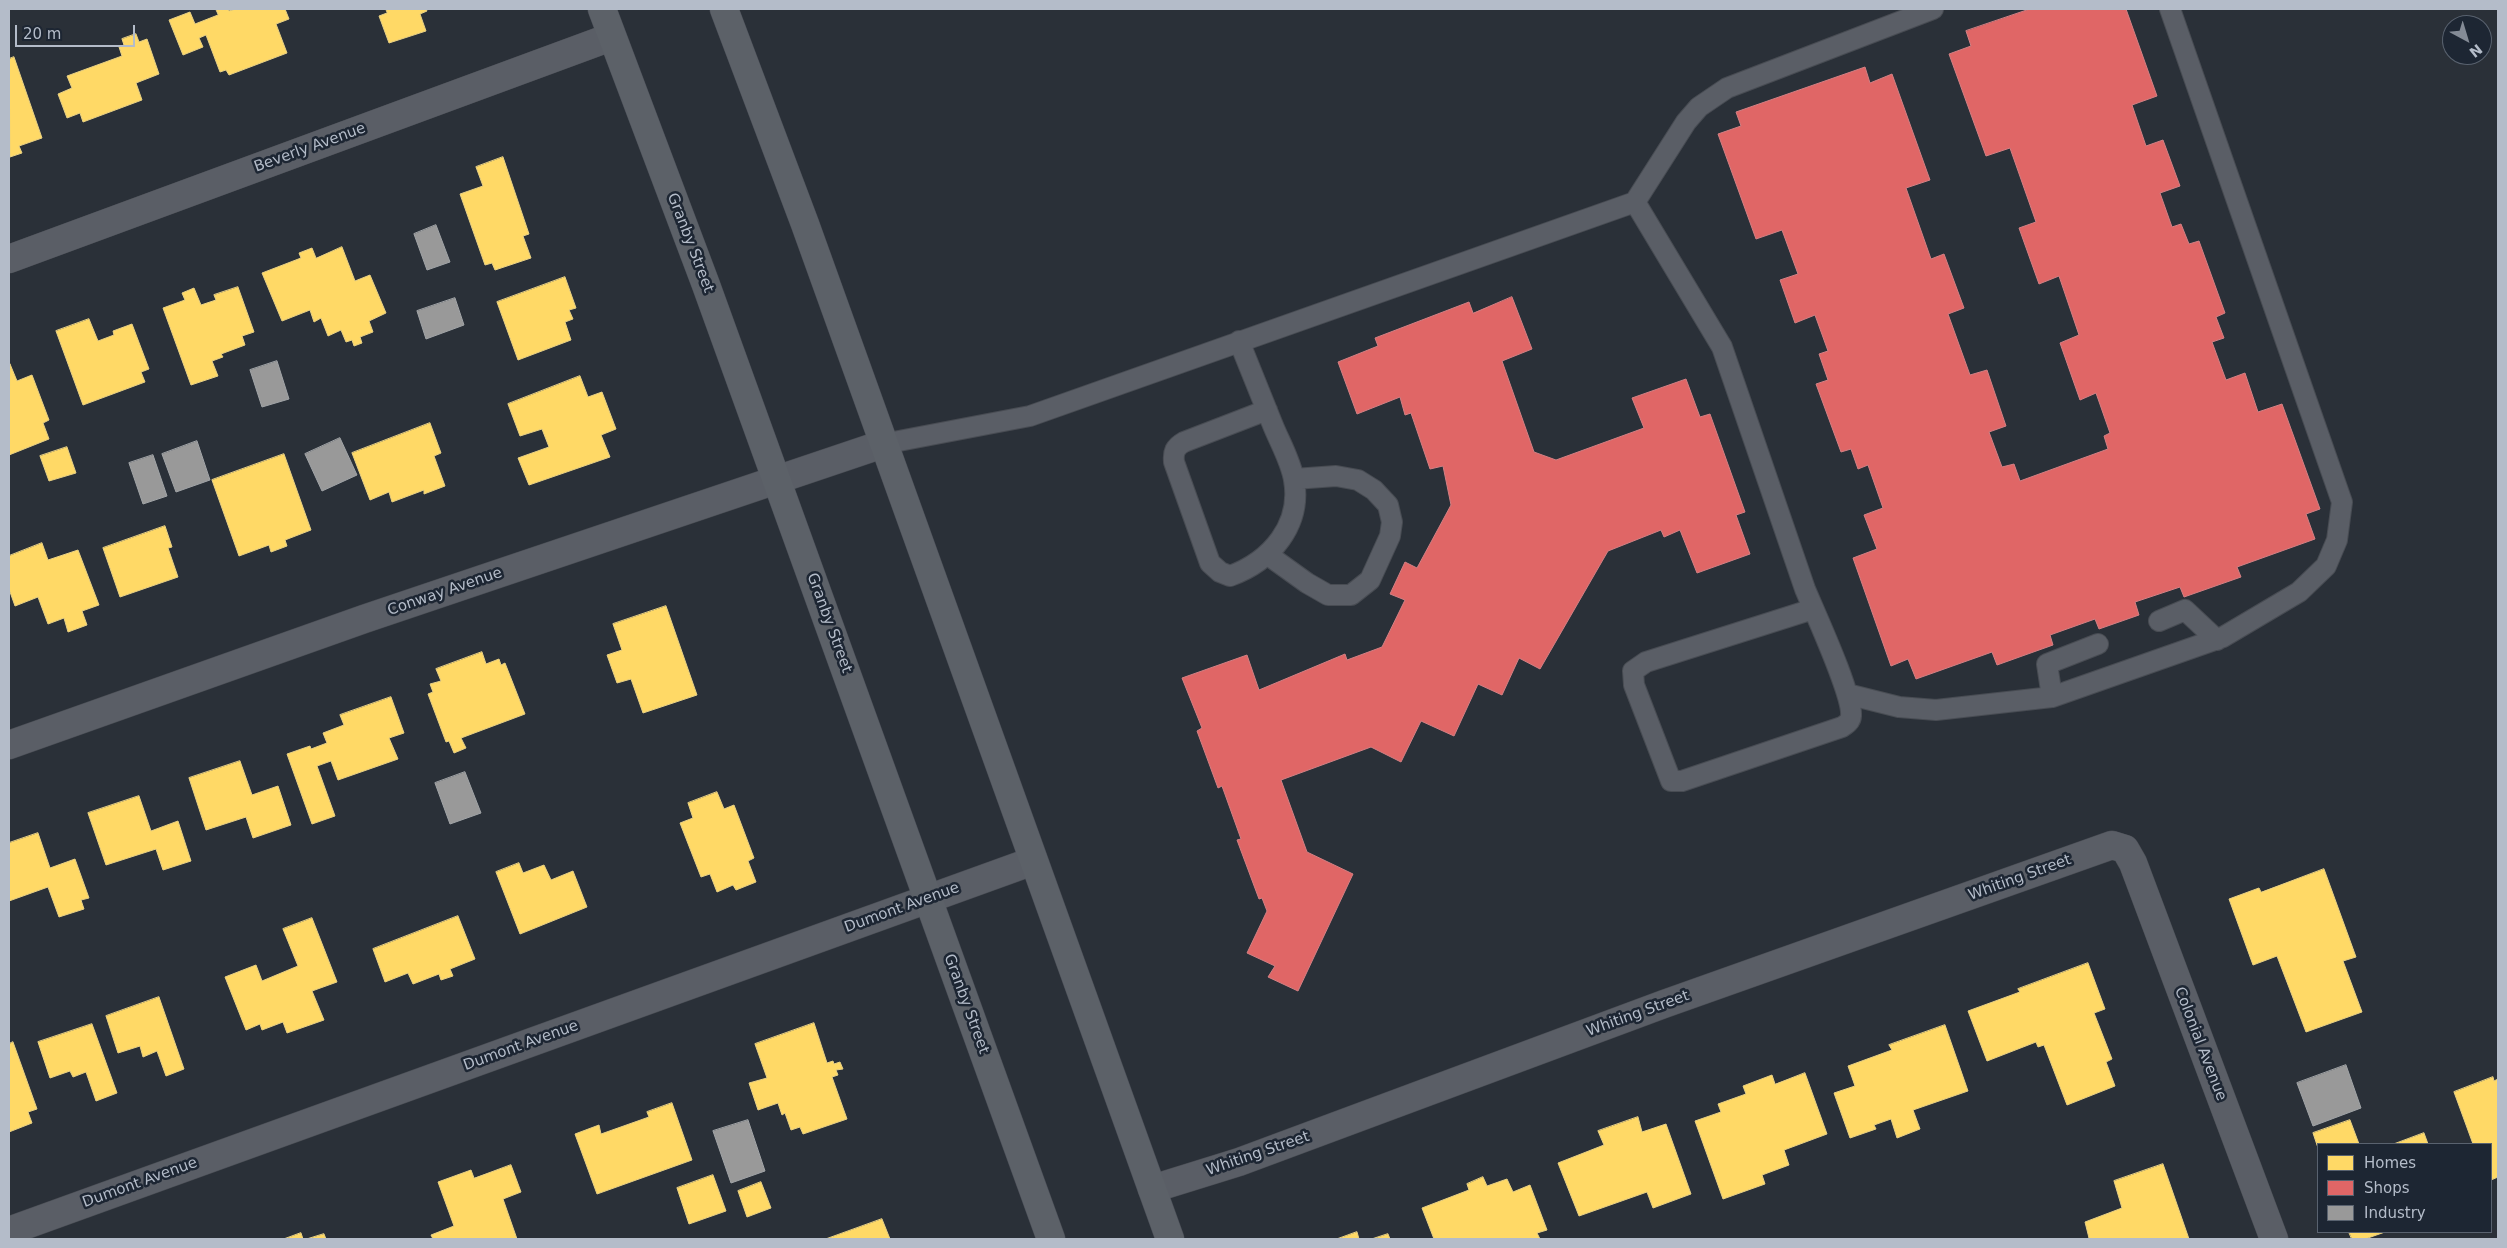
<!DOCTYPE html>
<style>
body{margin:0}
#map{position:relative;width:2507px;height:1248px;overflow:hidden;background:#2a3038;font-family:"DejaVu Sans",sans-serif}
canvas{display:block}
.frame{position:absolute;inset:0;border:10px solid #b4bcc9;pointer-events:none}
.legend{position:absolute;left:2317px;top:1143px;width:175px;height:90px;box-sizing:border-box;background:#1d2633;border:1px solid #59626f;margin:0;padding:6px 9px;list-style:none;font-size:15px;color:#b4bcc9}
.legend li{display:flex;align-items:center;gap:10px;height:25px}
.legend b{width:25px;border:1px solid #59626f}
.north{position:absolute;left:2442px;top:15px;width:50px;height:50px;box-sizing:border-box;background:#1d2633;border:1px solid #59626f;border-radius:50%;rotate:141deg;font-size:14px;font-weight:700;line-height:20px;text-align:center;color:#b4bcc9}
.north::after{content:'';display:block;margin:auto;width:18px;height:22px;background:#848b96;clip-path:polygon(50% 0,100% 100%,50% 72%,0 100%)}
.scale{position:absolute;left:15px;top:25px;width:120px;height:22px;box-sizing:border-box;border:2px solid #b4bcc9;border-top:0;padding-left:6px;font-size:15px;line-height:18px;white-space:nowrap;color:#b4bcc9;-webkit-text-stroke:4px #1d2633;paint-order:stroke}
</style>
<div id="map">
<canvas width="2507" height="1248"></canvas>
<div class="frame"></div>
<ul class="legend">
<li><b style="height:14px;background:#ffd966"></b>Homes</li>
<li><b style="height:14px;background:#e06666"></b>Shops</li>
<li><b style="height:14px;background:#999"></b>Industry</li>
</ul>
<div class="north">N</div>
<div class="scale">20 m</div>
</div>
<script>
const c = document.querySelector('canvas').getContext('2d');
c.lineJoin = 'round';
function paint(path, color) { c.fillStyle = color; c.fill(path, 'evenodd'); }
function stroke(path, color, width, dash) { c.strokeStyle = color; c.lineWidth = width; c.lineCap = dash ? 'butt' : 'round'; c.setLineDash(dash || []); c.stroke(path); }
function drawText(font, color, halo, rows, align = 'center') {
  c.font = font + ' "DejaVu Sans",sans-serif'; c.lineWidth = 5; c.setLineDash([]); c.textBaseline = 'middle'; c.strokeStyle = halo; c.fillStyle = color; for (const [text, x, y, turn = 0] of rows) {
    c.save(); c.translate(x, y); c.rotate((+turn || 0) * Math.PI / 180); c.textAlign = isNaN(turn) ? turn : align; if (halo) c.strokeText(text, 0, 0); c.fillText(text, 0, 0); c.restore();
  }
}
const homes = new Path2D(`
 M216,9h12l1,2 7,-2h49l4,10 -13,5 11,29 -58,22 -3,-5 -6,2 -14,-37 -7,3 4,9 -20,8 -14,-35 21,-8 5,12 23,-9z
 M386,9h40l1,2 -7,3 6,17 -37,12 -10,-27 8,-3z
 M136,34l3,8 8,-3 12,35 -23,9 6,17 -59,22 -3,-9 -13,5 -9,-24 14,-6 -5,-12 55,-20 -3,-9 5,-2 -2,-6z
 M14,57l28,81 -23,8 3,7 -12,4 -1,-98z
 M503,157l26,77 -6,2 8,22 -36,12 -3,-7 -7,2 -25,-71 23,-8 -7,-19z
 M342,247l13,34 15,-6 16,38 -17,8 4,11 -13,5 2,6 -8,3 -2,-6 -6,2 -5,-12 -13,6 -7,-18 -7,4 -4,-12 -28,11 -20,-48 39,-15 -2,-5 13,-5 4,10z
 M565,277l11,31 -7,2 4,9 -8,3 6,18 -53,20 -21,-58z
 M238,287l16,45 -12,4 3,9 -24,9 2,3 -11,4 6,15 -27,9 -28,-77 22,-8 -3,-7 12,-5 7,17 15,-5 -2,-5z
 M89,319l9,22 16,-6 -1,-4 19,-7 17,45 -8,3 4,10 -62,23 -27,-74z
 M10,364l7,17 15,-6 17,45 -6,3 6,16 -40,16z
 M580,376l8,21 14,-5 14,37 -15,6 9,22 -81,28 -11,-27 31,-11 -7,-18 -22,7 -12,-32z
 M430,423l11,30 -7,3 11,30 -21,8v-4l-32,12 -3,-10 -19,8 -18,-47z
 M67,447l9,26 -27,8 -9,-25z
 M284,454l27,76 -26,10 2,6 -16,6 -2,-7 -30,11 -27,-76z
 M165,526l7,21 -4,1 10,29 -58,20 -17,-49z
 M42,543l6,17 30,-10 21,55 -17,6 5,14 -19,7 -4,-14 -16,6 -10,-27 -23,9 -6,-17v-33z
 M666,606l31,89 -54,18 -12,-34 -14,4 -10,-28 15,-5 -9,-26z
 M482,652l4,12 13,-5 2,6 4,-2 20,51 -64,24 5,10 -12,5 -5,-12 -3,1 -18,-48 5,-2 -3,-8 11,-3 -5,-12z
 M391,697l13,36 -15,5 9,21 -60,21 -7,-19 -14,5 18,50 -23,8 -25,-70 23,-8 1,3 16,-6 -4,-10 21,-8 -4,-10z
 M240,761l12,34 26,-9 13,39 -38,13 -7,-21 -40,13 -17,-52z
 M717,792l7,17 10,-4 20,53 -6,3 8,21 -20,8 -3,-5 -16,7 -7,-18 -9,3 -21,-54 13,-5 -5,-15z
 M139,796l12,35 27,-10 13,40 -28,9 -7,-21 -50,16 -18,-52z
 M38,833l12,35 25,-9 14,39 -8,2 3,9 -25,8 -11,-30 -39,14v-58z
 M519,863l4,10 21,-8 7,15 22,-9 14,36 -67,27 -24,-62z
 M2324,869l32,88 -13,4 19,51 -56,20 -29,-76 -24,9 -24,-66 30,-11 2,4z
 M458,916l17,43 -25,10 3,7 -12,4 -2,-6 -26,10 -5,-11 -23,9 -12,-33z
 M312,918l25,64 -25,9 12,29 -37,13 -4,-11 -21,8 -2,-6 -14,6 -21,-53 31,-12 6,16 36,-15 -15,-37z
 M2088,963l17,46 -11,4 18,46 -6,3 9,24 -48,19 -23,-60 -6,2 -2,-5 -49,19 -19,-50 52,-19 -2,-3z
 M159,997l25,72 -18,7 -9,-25 -14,6 -3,-11 -22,7 -12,-37z
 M814,1023l13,40 6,-2 1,3 6,-2 3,7 -7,1 2,5 -6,2 15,42 -44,15 -3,-7 -9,3 -6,-17 -3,2 -4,-12 -20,7 -9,-27 18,-5 -12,-34z
 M92,1024l25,69 -21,8 -10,-29 -13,5 -3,-6 -20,7 -12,-36z
 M1945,1025l23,66 -55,19 7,19 -23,9 -6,-19 -17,6 2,4 -26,9 -16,-45 21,-7 -7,-20 44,-16 -3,-5z
 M13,1042l24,67 -9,3 4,11 -23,9v-88z
 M1805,1073l22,61 -43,16 5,15 -27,10 3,9 -42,15 -28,-78 26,-9 -3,-8 28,-10 -3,-8 29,-11 3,9z
 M2493,1077l1,4 4,-2v98l-7,3v-36h-18l-19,-52z
 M672,1103l20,57 -95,34 -22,-60 24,-9 2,9 48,-17 -2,-5z
 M1638,1117l4,15 24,-8 25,70 -38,14 -6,-16 -68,24 -21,-53 46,-18 -6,-14z
 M2350,1120l9,24h-41v4l-5,-15z
 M2424,1133l4,11h-34z
 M2163,1164l26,75h-102l2,-1 -4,-16 37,-14 -8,-27z
 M511,1165l10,27 -18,7 14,40h-84l-2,-4 23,-9 -16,-44 33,-12 3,8z
 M713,1175l13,36 -37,13 -12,-36z
 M1483,1177l4,9 20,-7 6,13 17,-7 17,45 -10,3 3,6h-106l-12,-31 47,-18 -2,-6z
 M761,1182l10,26 -24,9 -9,-26z
 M882,1219l8,20h-64z
 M1357,1232l2,7h-22z
 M2349,1232h36l-20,7h-13z
 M301,1233l2,6h-19z
 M324,1234l2,5h-19z
 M1388,1234l2,5h-18z`);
paint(homes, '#ffd966');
stroke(homes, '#e8d084', 1);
const shops = new Path2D(`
 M2030,9h96l31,87 -25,9 14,41 17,-6 17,46 -20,7 12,34 9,-3 8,20 10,-3 26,72 -9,4 8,21 -12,4 14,38 19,-7 13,39 24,-8 38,105 -14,5 9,25 -78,28 4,10 -57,20 -4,-10 -45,15 4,13 -40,14 -4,-10 -45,16 3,10 -56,20 -5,-13 -76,27 -8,-20 -17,7 -38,-108 24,-9 -13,-34 19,-7 -15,-43 -10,4 -7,-20 -10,3 -25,-68 12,-4 -9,-26 9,-3 -13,-36 -20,8 -15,-43 18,-6 -16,-44 -26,9 -38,-105 23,-8 -5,-14 129,-45 5,16 22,-9 38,106 -24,8 25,71 13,-5 20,54 -16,6 22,61 17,-5 19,56 -17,6 13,35 12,-3 6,17 88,-32 -4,-13 6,-3 -14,-40 -16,7 -20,-57 19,-8 -20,-59 -20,8 -20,-56 17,-6 -26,-74 -24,8 -37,-102 22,-8 -5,-15z
 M1512,297l20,52 -30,12 32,91 22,8 88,-32 -12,-30 54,-19 14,38 10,-3 35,98 -9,3 14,39 -53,19 -17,-43 -16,7 -3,-7 -53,21 -68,118 -21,-11 -17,37 -24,-11 -24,52 -33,-15 -20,41 -30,-15 -90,33 26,72 46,22 -55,117 -30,-14 7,-11 -28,-13 20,-42 -5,-13 -3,1 -22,-59 4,-1 -19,-53 -4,2 -21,-57 5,-3 -20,-50 65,-23 12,35 86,-36 2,6 35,-13 23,-47 -15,-6 15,-32 12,6 34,-63 -8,-39 -13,3 -19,-56 -6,2 -5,-18 -43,17 -19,-52 40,-16 -3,-8 94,-36 4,11z`);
paint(shops, '#e06666');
stroke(shops, '#d38084', 1);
const industry = new Path2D(`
 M436,225l14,37 -23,8 -13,-36z
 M455,298l9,27 -38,14 -9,-28z
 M277,361l12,38 -27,8 -12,-37z
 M340,438l17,37 -35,16 -17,-37z
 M197,441l13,39 -34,12 -14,-38z
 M153,455l14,41 -24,8 -14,-41z
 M465,772l16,41 -31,11 -15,-41z
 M2346,1065l15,43 -48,18 -16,-43z
 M748,1120l17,51 -34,12 -18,-52z`);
paint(industry, '#999');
stroke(industry, '#a1a4a7', 1);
const service = new Path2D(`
 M1635,202l51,-80 13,-15 28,-19 206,-79
 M1239,341c11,27 22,55 33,82 7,18 19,38 22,57 8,45 -23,81 -64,96l-10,-4 -10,-9 -36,-101c-1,-10 1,-15 10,-20l83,-32
 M883,444l147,-28 605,-214 87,145 83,242c10,24 48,106 46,127 0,5 -4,8 -9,11l-160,54h-11l-37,-96 -1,-14 13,-9 167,-53
 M1268,555l39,28 21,12h23l19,-15 20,-44 2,-14 -4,-17 -14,-15 -16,-10 -22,-4 -42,3
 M2159,621l26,-11 32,30
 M1847,694l52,13 37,3 116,-13 -5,-33 51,-20
 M2052,697l171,-60 76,-45 27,-26 11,-26 5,-38 -172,-493`);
const minor = new Path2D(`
 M9,259l602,-222
 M9,745l355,-126 519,-175
 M1152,1189l87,-27 425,-158 448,-159 13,4 8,14 141,376
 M9,1231l1024,-370`);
const primary = new Path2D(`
 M602,9l104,276 345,954
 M724,9l81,215 365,1015`);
stroke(service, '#484c53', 22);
stroke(minor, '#484c53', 29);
stroke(primary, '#484c55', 29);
stroke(service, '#5a5e66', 20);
stroke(minor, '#5a5e66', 28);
stroke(primary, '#5c6168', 28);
drawText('15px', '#b4bcc9', '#1d2633', [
 ["Beverly Avenue",310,148,-20],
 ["Granby Street",690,243,69],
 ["Conway Avenue",445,592,-19],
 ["Granby Street",829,623,70],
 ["Whiting Street",2020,878,-20],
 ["Dumont Avenue",902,908,-20],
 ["Granby Street",966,1004,70],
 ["Whiting Street",1638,1014,-20],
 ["Colonial Avenue",2200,1044,69],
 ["Dumont Avenue",521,1046,-20],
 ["Whiting Street",1258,1154,-19],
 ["Dumont Avenue",140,1183,-20]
]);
</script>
